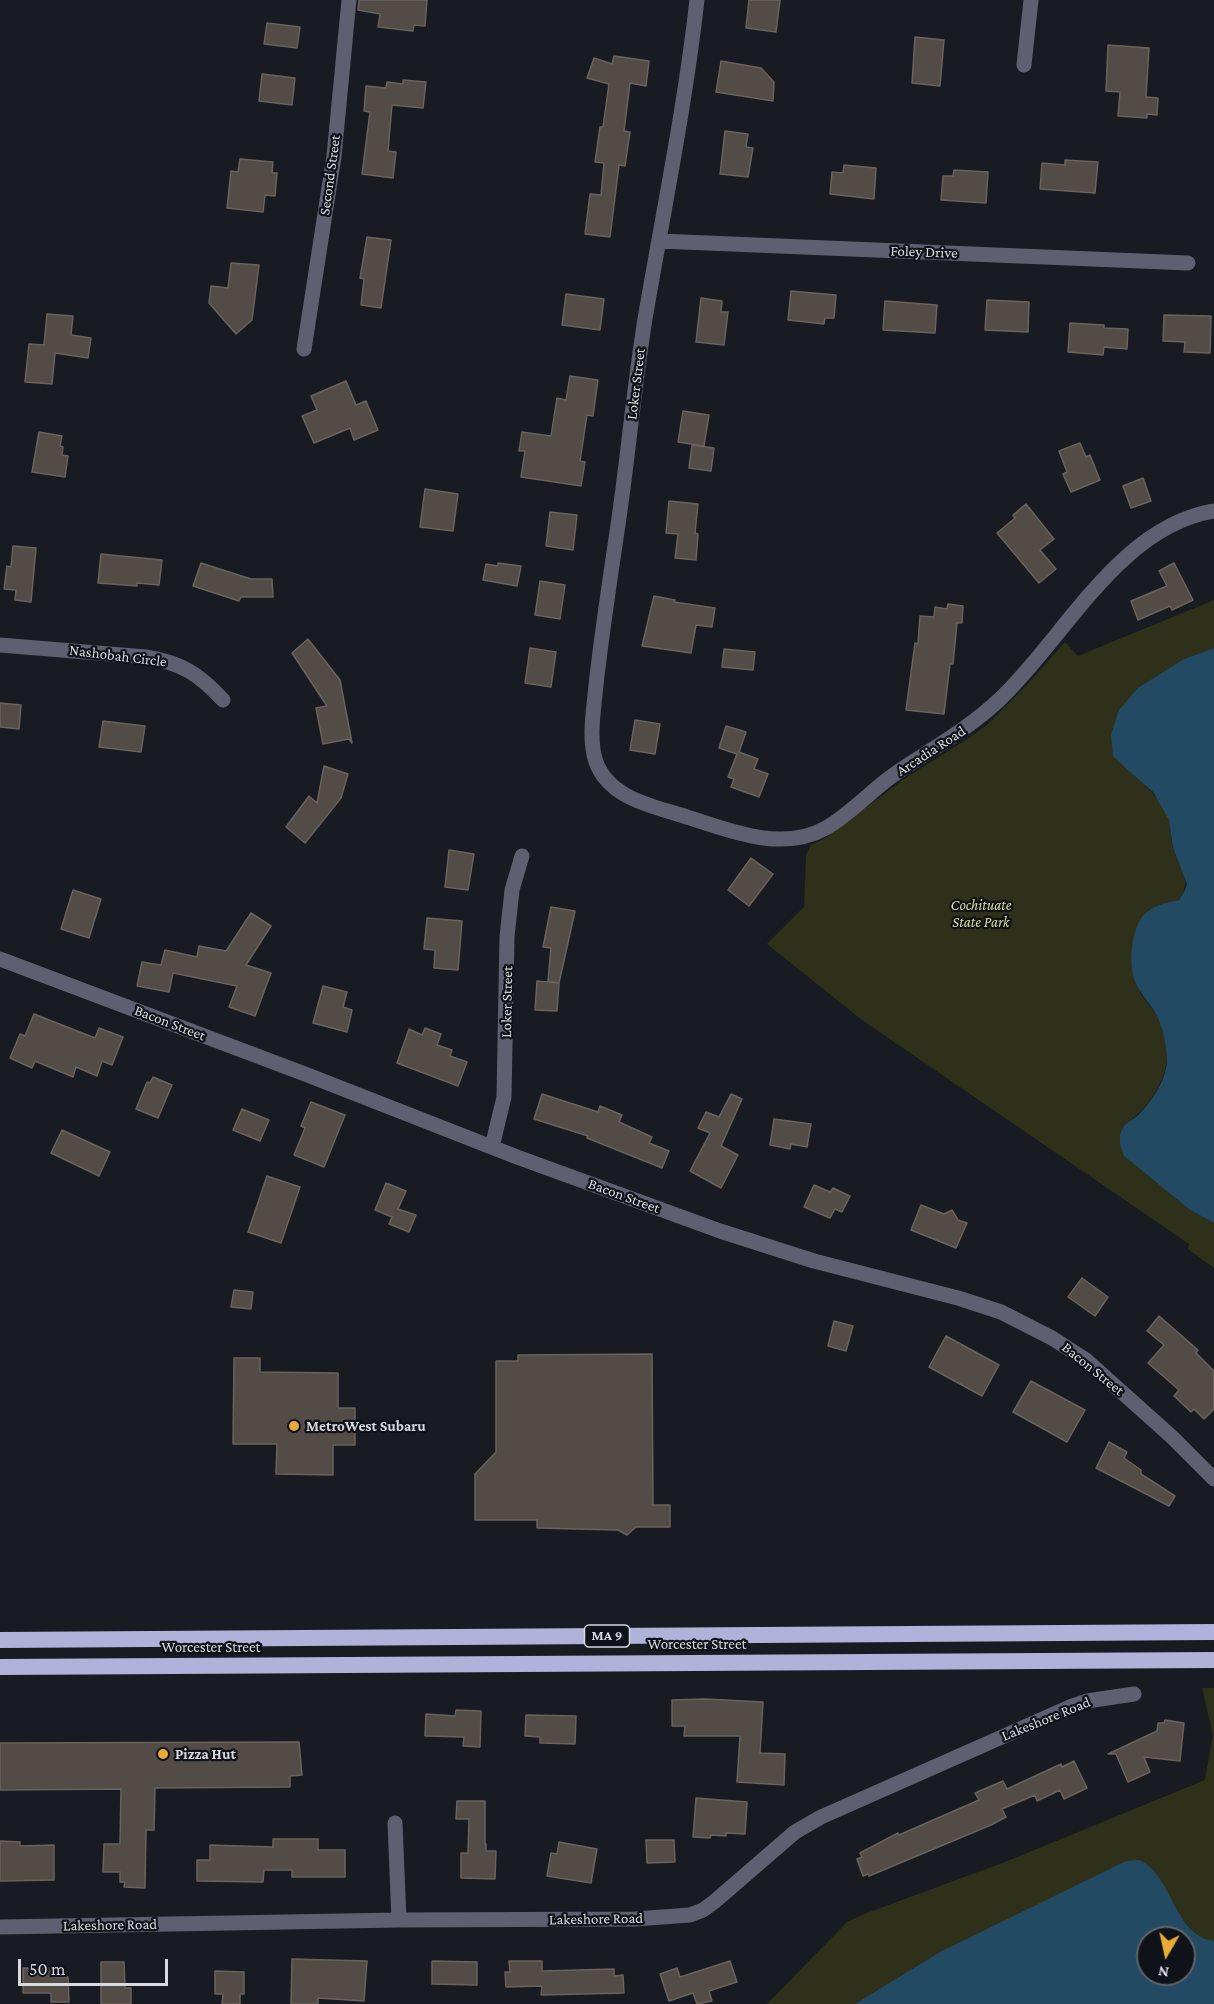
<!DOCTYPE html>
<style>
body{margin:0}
#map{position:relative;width:1214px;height:2004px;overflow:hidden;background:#181b22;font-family:"Crimson Pro",serif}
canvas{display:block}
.north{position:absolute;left:1136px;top:1926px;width:60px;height:60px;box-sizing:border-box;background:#0f1219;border:2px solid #5f6268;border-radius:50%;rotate:189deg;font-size:16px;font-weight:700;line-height:24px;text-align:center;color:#d8dadf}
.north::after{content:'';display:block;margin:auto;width:21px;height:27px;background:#e9aa38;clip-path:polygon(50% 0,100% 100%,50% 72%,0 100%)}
.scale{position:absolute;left:18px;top:1959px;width:150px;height:27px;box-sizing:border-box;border:3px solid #d8dadf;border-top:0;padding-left:8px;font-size:18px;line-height:21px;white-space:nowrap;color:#d8dadf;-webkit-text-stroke:4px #0f1219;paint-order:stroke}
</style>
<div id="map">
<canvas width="1214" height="2004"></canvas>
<div class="north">N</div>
<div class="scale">50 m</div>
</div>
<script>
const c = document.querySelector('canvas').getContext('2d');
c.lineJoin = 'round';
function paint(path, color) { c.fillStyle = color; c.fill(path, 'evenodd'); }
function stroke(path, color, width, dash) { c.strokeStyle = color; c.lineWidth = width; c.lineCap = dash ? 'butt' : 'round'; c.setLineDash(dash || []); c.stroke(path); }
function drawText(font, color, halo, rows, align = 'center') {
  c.font = font + ' "Crimson Pro",serif'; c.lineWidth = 4.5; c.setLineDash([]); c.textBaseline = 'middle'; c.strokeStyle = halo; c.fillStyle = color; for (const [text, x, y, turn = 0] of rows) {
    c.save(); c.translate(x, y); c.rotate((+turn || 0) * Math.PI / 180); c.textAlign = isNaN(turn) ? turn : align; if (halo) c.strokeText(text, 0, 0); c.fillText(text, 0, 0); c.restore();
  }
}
paint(new Path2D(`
 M1214,600v48l-30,11 -54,113c16,14 31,27 39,47 3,9 1,19 4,28 5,23 21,30 6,53l-14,3 -25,90c6,8 12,15 17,23 24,42 3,83 -32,109l-1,31 66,54 24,13v45l-26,-19 1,-5 -327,-224 -95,-76 37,-37 2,-52 5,-10 16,-8 80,-60 62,-39 19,-14 39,-39 38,-43 13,14z
 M1202,1688h12v316h-447l80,-82 17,-8 141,-52 200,-82 8,-45zM1148,1938h36v36h-36z`), '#2f301a');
paint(new Path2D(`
 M1214,648v575l-24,-13 -66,-54c-4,-10 -7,-20 0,-30 4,-5 11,-7 15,-12 14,-14 28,-35 28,-56 -1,-14 -3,-26 -9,-40 -7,-15 -21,-26 -25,-43 -4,-18 -1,-43 9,-58 7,-10 25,-15 37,-17l5,-8 3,-8 -14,-36 -4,-28 -16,-28 -23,-20 -17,-16 -2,-21 8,-25 19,-22 46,-29z
 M1139,1860c35,16 34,76 75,81v63h-359l87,-53 184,-90zM1148,1938h36v36h-36z`), '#234a63');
const building = new Path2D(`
 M359,0h68l-2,26 -11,-1 -1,6 -35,-4 2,-13 -22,-4z
 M749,0h31l-4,32 -30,-4z
 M267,23l33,4 -3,21 -33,-4z
 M915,37l29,3 -4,46 -28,-3z
 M1108,45l41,3 -3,49 12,1 -1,17 -10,-1v4l-29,-2 2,-24 -14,-1z
 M614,56l35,5 -3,25 -16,-3 -6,48 6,1 -5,34 -6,-1 -9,72 -25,-3 5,-40 11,1 3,-32 -9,-1 5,-35h3l6,-43 -22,-6 7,-20 18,6z
 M721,61l40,7 13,14 -1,19 -57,-9z
 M262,74l33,4 -3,27 -33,-4z
 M403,80l23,2 -3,26 -31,-3 -4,46 8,1 -3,26 -31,-4 8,-62 -6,-1 2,-25 20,2 1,-6 16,2z
 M725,131l23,3 -2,13 7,1 -5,29 -28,-3z
 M240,159l33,3 -1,11h5l-2,23 -10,-1 -2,17 -36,-4 4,-37 7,1z
 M1065,160l33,2 -3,31 -55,-4 2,-26 23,2z
 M844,165l32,3 -2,31 -44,-5 2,-22 11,1z
 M954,170l34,2 -2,31 -45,-3 2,-24h10z
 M367,237l24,3 -10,68 -20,-3 3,-26 -4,-1z
 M231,263l28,2 -7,55 -16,14 -27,-31 2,-17 17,2z
 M791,291l45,4 -2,23h-9l-1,6 -36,-4z
 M566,294l38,5 -4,31 -38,-5z
 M701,298l21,3 -1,11h7l-4,33 -28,-3z
 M987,300l42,2 -1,30 -43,-2z
 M885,301l52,4 -2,28 -52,-3z
 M47,314l26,2 -2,19 20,3 -3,20 -33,-5 -3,31 -27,-2 4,-38 15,1z
 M1164,315l47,1 -1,37 -26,-1 1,-10 -22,-1z
 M1070,323l34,2v3l24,1 -1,20 -23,-2 -1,8 -35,-3z
 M570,376l28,4 -5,36 -6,-1 -7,46 5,1 -4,24 -60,-9 4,-26h-6l3,-19 29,4 6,-38 9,2z
 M346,381l10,24 10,-4 12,29 -24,10 -4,-12 -36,15 -12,-27 15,-6 -6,-14z
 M683,411l26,4 -5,31 -26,-4z
 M39,432l23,4 -2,10 3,1 -1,8 6,1 -3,21 -33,-5z
 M1080,443l6,14 4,-2 10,25 -29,12 -8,-18 4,-2 -8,-21z
 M692,445l22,3 -3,23 -22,-3z
 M1143,478l8,23 -20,7 -8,-22z
 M425,489l33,5 -5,37 -33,-4z
 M669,501l29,3 -3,29 3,1 -2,26 -21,-2 3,-24 -12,-1z
 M1026,504l28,35 -14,11 16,19 -17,14 -42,-50 18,-15 -2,-3z
 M550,512l27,3 -4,35 -27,-4z
 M13,546l23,2 -5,54 -16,-2 1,-10 -12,-1 3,-23 4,1z
 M101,554l61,6 -3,25 -22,-2v3l-39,-3z
 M201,563l50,16h21l1,18h-32l-2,4 -46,-15z
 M498,563l23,3 -4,20 -34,-6 3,-16 12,2z
 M1174,563l19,37 -21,10 -2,-4 -32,14 -7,-19 36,-15 -8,-15z
 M540,581l25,4 -5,34 -25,-4z
 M654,596l21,4 -1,2 41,6 -3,19 -16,-2 -5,28 -49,-7z
 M948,604l15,2 -1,17h-5l-4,41h-3l-6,50 -38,-4 9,-67 3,1 2,-28 14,1 1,-10 12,2z
 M308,639l32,41 12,63 -3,-4 -26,5 -7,-36 11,-2 -35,-53z
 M530,648l26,4 -5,35 -26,-4z
 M724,649l31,3 -2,18 -31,-3z
 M0,703l21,2 -2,24 -19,-2z
 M635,720l25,4 -5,30 -25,-4z
 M103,721l42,5 -4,26 -42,-5z
 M726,726l20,6 -7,20 19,7 -4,10 14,5 -9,23 -28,-10 3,-8 -6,-2 9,-23 -18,-6z
 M324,766l24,8 -7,24 -36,45 -19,-16 23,-31 8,7z
 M449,850l25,4 -6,36 -23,-3z
 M751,858l22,16 -24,32 -21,-16z
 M73,890l28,9 -12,39 -28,-9z
 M551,907l24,4 -16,72 -2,28 -22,-1 2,-29 21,2 -10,-2 3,-33 -8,-1z
 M251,913l20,13 -25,39 25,8 -16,43 -26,-9 8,-21 -64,-13 -4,19 -32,-6 5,-24 19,3 4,-15 32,7 2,-11 27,5z
 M427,918l35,3 -4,49 -24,-2 1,-18 -11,-1z
 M323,986l24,6 -4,15 9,3 -5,22 -34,-9z
 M34,1014l61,24 4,-10 24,9 -11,28 -10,-4 -5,15 -21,-9 -3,10 -38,-16 -3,7 -22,-10 10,-24 5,2z
 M425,1028l16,6 -4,11 15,5 -2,6 17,6 -9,24 -61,-23 12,-34 13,6z
 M153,1077l19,8 -14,33 -22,-9 11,-27 3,1z
 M542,1094l56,18 2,-6 22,9 -3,7 33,15 -3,6 20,8 -7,17 -75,-30 1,-2 -54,-17z
 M731,1094l11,5 -21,47 17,9 -17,33 -31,-17 20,-38 -12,-5 8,-16 13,5z
 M311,1102l34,13 -21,52 -30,-12 11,-27 -4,-2z
 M242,1109l27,11 -9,21 -27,-11z
 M774,1119l37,5 -4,23 -16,-3 -1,5 -20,-4z
 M62,1130l48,22 -11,24 -48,-23z
 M267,1176l33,11 -19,56 -33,-11z
 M386,1183l20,8 -8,18 18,6 -7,17 -20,-8 3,-7 -17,-7z
 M814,1185l16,7 3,-4 17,8 -8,16 -7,-3 -5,9 -26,-11z
 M921,1205l23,9 8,-4 6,10 9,3 -11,25 -45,-18z
 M1082,1278l26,19 -13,19 -27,-19z
 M234,1290l19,2 -2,17 -20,-2z
 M1159,1316l39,34 -2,3 18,18v38l-10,10 -10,-10 -3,3 -17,-16 5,-6 -31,-27 16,-18 -17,-14z
 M834,1321l19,5 -7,25 -18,-5z
 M946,1336l53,29 -17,31 -53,-29z
 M652,1354l1,151h17v22h-34l-9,8 -9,-5 -81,-2v-8h-62v-46l21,-22v-91h22v-6z
 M234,1358h26v14l78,1v35h17v37h-22v30l-57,-1 1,-30h-44z
 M1031,1381l54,29 -18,32 -54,-30z
 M1109,1442l18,10 -3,6 17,12v4l34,22 -6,10 -73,-38z
 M705,1699l58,3 -3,51 25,1 -1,31 -47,-3 3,-46h-56l1,-10h-13v-26z
 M456,1710l25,1 -1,36 -17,-1 1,-9 -39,-1 1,-22 29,2z
 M526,1715l50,1 -1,28 -35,-1v-6l-15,-1z
 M1165,1720l19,3 -4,38 -36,-4 6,15 -22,10 -12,-28h-8l49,-23 1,-8h6z
 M299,1742l3,33 -12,1v11l-135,1 -1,42h-8l-1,58 -21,-1 1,-5h-5v-10h-17l1,-28h16l1,-55 -121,1v-47z
 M1074,1761l13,27 -23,11 -4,-9 -23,11 -2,-6 -33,14 4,8 -15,8 -122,51 -1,-2 -5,2 -6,-17 5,-2 -2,-4 38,-20 1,2 80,-35 -4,-7 28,-12 4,8 54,-25 1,3z
 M696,1798l51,4 -2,32 -19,-1v3l-15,-1 -1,3 -17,-1z
 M457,1801h28v43h1v7h10l-1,28 -34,-1v-25h7l1,-34h-13z
 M273,1839h45v11h27v27h-53v-7h-28l-1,12 -66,-1v-21h13v-15l63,2z
 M646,1840h28l1,22 -28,1z
 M0,1841l20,1v4l34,-1v35l-54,1z
 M559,1842l38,7 -6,34 -44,-7 4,-23 6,1z
 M292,1959l75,2 -3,40 -46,-3v6h-27z
 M432,1961l45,1v23l-45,-1z
 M509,1961h33v10l72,-2v7l9,-1 1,18 -83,2 1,-9 -36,1 -1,-15h5z
 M730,1961l7,21 -28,9 3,10 -15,3 -4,-11 -24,8 -9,-27 17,-6 3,9z
 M101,1962h23l1,26h6v16h-30z
 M23,1968h32v9h13l1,25h-18v-9h-28z
 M215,1971l29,1v22h-4v10h-18l1,-10h-8z`);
paint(building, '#534b46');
stroke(building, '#6a625c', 1.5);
stroke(new Path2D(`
 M697,0c-12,107 -34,213 -52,319 -11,68 -17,138 -27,206 -8,54 -16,106 -22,160 -2,24 -8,53 0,77 13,36 56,44 88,54 44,14 97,37 142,12 24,-14 44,-36 66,-52 36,-25 75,-46 107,-76 66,-62 119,-173 215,-189
 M1024,65l7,-65
 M659,241l529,22
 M304,349l30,-193 15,-156
 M0,645l146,12c36,6 53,17 77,43
 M0,959l305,115 212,83 203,74 94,30 144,37 43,14 51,26 34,22 86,77 42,42
 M492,1147l12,-50 3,-160 5,-47 10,-34
 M395,1823l4,97
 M0,1927l399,-7 236,-1 55,-4 13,-5 11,-8 81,-70 26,-15 251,-111 15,-5 47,-7`), '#5e5f70', 15);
stroke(new Path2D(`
 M0,1640l1214,-8
 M0,1667l1214,-7`), '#b0b2da', 16);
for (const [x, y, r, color] of [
 [294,1426,6,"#e9aa38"],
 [163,1754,6,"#e9aa38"]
]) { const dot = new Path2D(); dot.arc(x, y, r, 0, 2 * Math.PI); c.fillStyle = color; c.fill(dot); stroke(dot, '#0f1219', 2); }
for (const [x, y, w] of [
 [607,1636,45]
]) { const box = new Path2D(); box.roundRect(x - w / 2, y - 11, w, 22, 4.5); c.fillStyle = '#0f1219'; c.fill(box); stroke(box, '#d8dadf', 1.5); }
drawText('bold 14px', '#d8dadf', null, [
 ["MA 9",607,1636]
]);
drawText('15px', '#d8dadf', '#0f1219', [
 ["Second Street",330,175,-82],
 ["Foley Drive",924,252,2],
 ["Loker Street",636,384,-83],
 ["Nashobah Circle",118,656,7],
 ["Arcadia Road",931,751,-33],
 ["Loker Street",507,1002,-89],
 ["Bacon Street",170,1023,21],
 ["Bacon Street",624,1196,20],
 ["Bacon Street",1093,1369,39],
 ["Worcester Street",697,1644],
 ["Worcester Street",211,1647],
 ["Lakeshore Road",1046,1719,-22],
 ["Lakeshore Road",596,1919,-1],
 ["Lakeshore Road",110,1925,-1]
]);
drawText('italic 15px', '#d9dd97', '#0f1219', [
 ["Cochituate",981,905],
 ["State Park",981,922]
]);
drawText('bold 15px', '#d8dadf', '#0f1219', [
 ["MetroWest Subaru",306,1426],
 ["Pizza Hut",175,1754]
], 'left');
</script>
